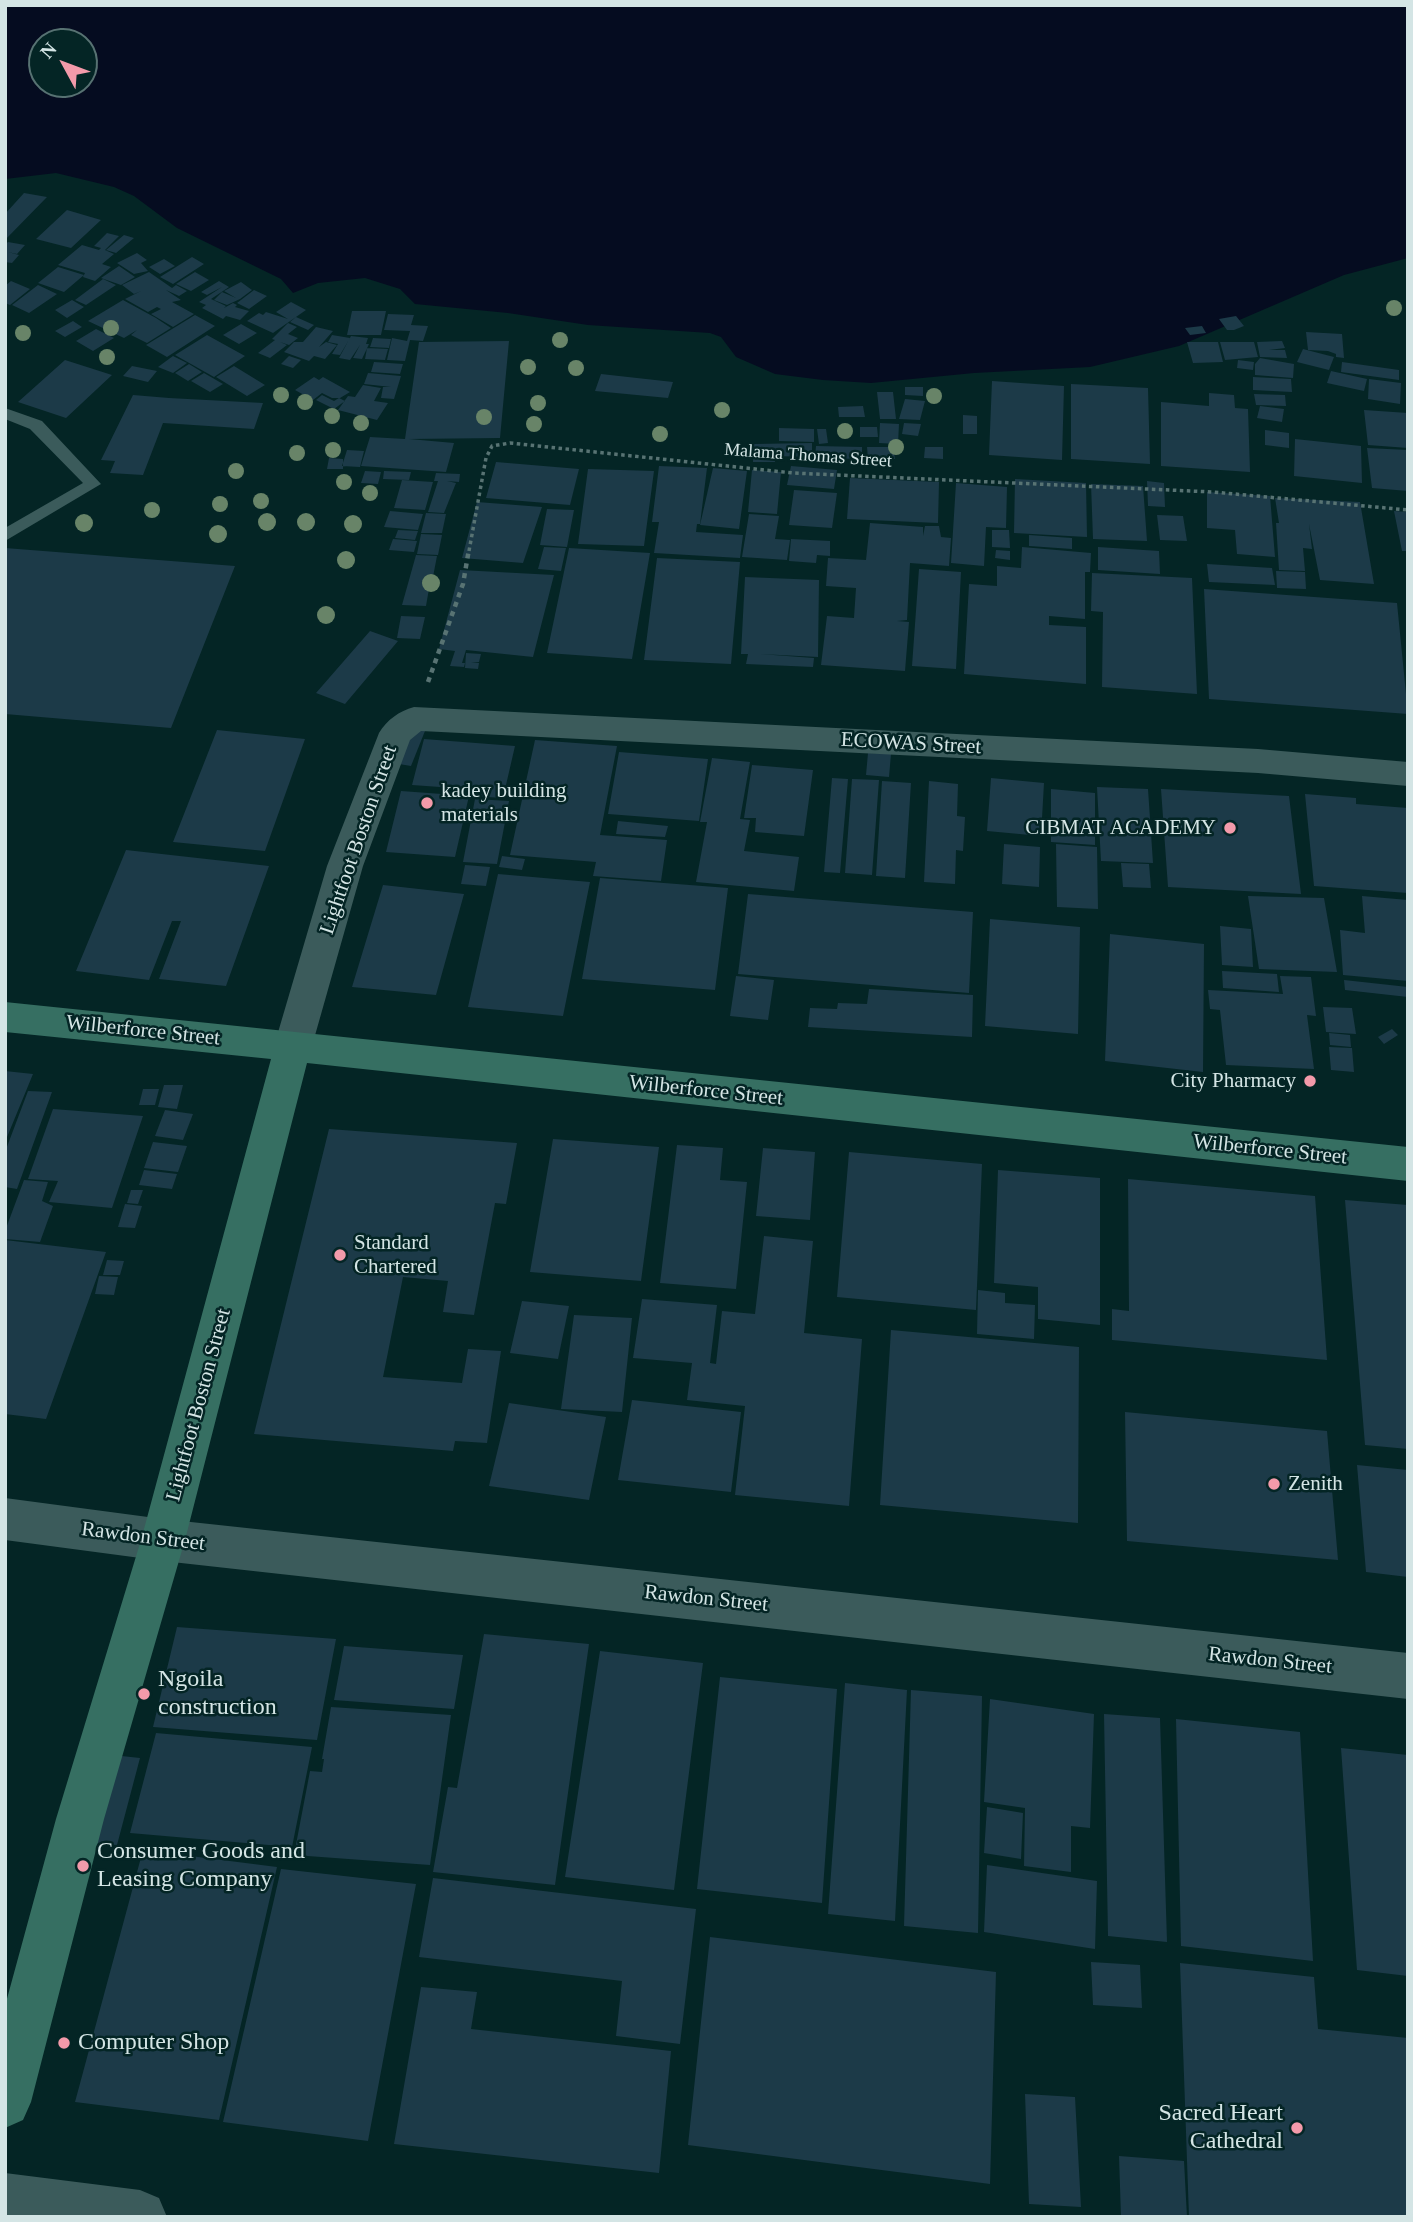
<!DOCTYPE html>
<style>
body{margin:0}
#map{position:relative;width:1413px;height:2222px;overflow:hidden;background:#042525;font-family:Georgia,serif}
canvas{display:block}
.frame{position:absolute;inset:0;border:7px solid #d4e5e5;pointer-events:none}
.north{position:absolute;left:28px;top:28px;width:70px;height:70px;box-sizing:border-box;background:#042525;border:2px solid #577272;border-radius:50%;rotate:311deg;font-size:19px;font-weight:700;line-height:28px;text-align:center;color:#d4e5e5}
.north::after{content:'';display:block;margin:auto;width:24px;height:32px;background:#f39aaa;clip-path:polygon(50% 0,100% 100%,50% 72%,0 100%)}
</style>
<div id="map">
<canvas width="1413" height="2222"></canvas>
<div class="frame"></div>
<div class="north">N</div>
</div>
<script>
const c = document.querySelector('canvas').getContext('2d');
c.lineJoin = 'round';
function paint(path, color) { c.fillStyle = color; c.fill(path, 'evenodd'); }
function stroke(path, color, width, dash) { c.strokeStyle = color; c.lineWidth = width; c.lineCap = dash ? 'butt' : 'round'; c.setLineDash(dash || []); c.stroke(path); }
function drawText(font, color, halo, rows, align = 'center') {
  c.font = font + ' Georgia,serif'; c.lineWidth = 5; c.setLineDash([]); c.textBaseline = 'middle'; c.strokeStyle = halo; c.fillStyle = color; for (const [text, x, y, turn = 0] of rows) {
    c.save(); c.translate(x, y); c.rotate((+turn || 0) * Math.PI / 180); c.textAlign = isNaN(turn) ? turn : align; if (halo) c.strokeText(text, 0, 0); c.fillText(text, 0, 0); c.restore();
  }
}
paint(new Path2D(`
 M5,5h1403v253l-64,17 -165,71 -89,21 -116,6 -103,10 -48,-3 -48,-6 -39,-17 -15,-20 -11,-4 -122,-8 -80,-12 -93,-9 -15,-15 -35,-11 -47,5 -25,10 -12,-14 -104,-51 -43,-32 -20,-9 -58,-14 -51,6zM42,42h42v42h-42z`), '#050c20');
paint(new Path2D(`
 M24,193l23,4 -42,43v-26z
 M67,210l34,10 -30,28 -35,-9z
 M107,233l12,3 -14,14 9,4 -12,10 9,3 -16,14 -12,-4 2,-4 -27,-8 24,-20 17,5 2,-2 -7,-2z
 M124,235l10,3 -18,15 -10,-3z
 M8,242l17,3 -8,9 -9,-2 11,3 -7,8 -7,-1v-17z
 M137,253l10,7 -6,3 7,8 -14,3 -17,-11z
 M192,257l12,7 -31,20 -13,-7z
 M164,259l11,7 -15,8 -11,-7z
 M119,266l16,11 -14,8 -20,-7z
 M58,267l26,8 -20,17 -26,-9z
 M149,272l23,16 4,-3 11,6 -8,5 -13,-6 15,10 -9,2 22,12 -21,13 -22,-13 10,-5 -4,-2 -9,5 -23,-13 16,-8 -7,3 -12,-9z
 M195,272l14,8 -18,11 -15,-7z
 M103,279l13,6 -30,20 -11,-5z
 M11,281l19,8 -20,16 -5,-2v-17z
 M219,281l10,6 -18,12 15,7 -2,2 9,-5 4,2 -2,2 14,4 -9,9 -14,-4 -3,3 -21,-11 4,-3 -7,-3 23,-15 -15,8 -6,-3z
 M241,282l11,8 -12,9 -13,6 -13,-5 8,-8 14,6 -12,-7z
 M38,285l19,9 -28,19 -17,-8z
 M254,290l13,6 -18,13 -12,-6z
 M72,300l12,7 -17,11 -12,-8z
 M123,300l33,18 15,10 -24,15 -16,-8 6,-5 -13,8 -36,-17z
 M291,302l15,8 -33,23 -26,-12 12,-8 4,2 3,-3 22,7 -12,-7z
 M352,311h34l-5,24h-34z
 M388,314l26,1 -3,10 17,1 -5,15 -13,-1 -5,21 -18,-1 5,-22 15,3 3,-10 -26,-1z
 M195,315l20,11 -48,31 -21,-12z
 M1236,316l8,10 -10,4h-7l-8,-11z
 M296,317l18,8 -6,5 -18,-8z
 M73,321l9,6 -17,10 -10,-6z
 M288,323l9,4 -9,7 10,4 -9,7 -9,-3 7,3 -17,13 -12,-5 17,-13 -3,-1z
 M241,324l16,9 -18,11 -16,-9z
 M1202,326l4,7 -16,2 -5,-7z
 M316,327l17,4 -14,16 7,-5 11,3 -12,14 -11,-3 -5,5 -25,-9 10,-10h9z
 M96,329l18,9 -21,13 -17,-10z
 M1306,332l36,2 2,24 -8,-1v-3l-8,-3 -20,-1z
 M207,335l38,21 -31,21 -39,-22z
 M332,335l18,3 -10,17 -8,-1 6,-10 -10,-2z
 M351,336l17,2 -2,6h3l-7,15 -9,-1 7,-13 -10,15 -11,-2z
 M373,338l18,1 -2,9 -19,-1z
 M509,341l-9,97 -91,1 45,4 -8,29 -85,-6 9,-29 35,2 14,-97z
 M1282,341l3,7 -16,2h16l2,8 -27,-1 -3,-15z
 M1187,342h31l5,20 -30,1z
 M1220,342h34l4,15 -33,3z
 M367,348l21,1 -3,11 -20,-1z
 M1303,349l31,8 -5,13 -32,-8z
 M173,356l14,7 -14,10 -15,-6z
 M289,356l12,4 -8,8 -12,-4z
 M1260,358l34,6 -1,14 -38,-3v-11z
 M65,360l47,15 -46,43 -48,-16z
 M1238,360l16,2 -1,8 -16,-2z
 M374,362l29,2 -3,10 -29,-2z
 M1342,362l57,8v10l-58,-8z
 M189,364l13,8 -14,9 -13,-8z
 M132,366l25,5 -9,11 -25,-6z
 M234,366l31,19 -18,11 -31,-19z
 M1331,371l36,8 -3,12 -37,-8z
 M204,373l19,11 -13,8 -19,-11z
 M368,373l33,3 -7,23 -13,-1 2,-11h8l-27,-3z
 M601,374l72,8 -5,16 -73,-7z
 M314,377l5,3 4,-3 27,15 -10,6h-8l-10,-5 -9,7 -18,-10z
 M1253,377l38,2 1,13 -39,-2z
 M1369,379l32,4 -1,21 -32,-5z
 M992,381l72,5 -2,74 -73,-5z
 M1071,384l77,4 2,76 -79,-5z
 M363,385l18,3 -7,13 14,2 -11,17 -39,-10 10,-14 7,1z
 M905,387h18v9l-18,-1z
 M877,392h16l3,27h-16z
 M1209,393l25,2 1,13 13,1 2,63 -89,-6v-64l48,4z
 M1254,394l31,1 1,11 -30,-1z
 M133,395l36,3 94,5 -9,26 -91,-6 -20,52 -33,-2 5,-12 -14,-1z
 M322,395l12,6 5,-3 6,3 -11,8 -18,-9z
 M905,399l20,2 -5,19 -21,-1z
 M863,406l2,11h-26l-1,-10z
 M1260,406l24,3 -2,13 -25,-4z
 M1364,410l44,3v35l-40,-3z
 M963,415l14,1v18h-14z
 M880,423l19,1 -1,20 -19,-1z
 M904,423l17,1 -3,12 -16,-2z
 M860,427h17l1,10h-18z
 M779,428l35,1v13l-35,-1z
 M817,429h9l2,14 -9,1z
 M1265,430l24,3v15l-24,-3z
 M1295,439l66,7 1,37 -68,-7z
 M812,443v14l-38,-1 1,6h-22l1,-18z
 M816,446l46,1v12l-47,-1z
 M867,447h26l2,12h-27z
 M925,447h18v12l-19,-1z
 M1367,448l41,2v41l-36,-3z
 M347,450l17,1 -4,16 -18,-1z
 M329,458l14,1v10h-16z
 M496,462l83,7 -9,36 -84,-7z
 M659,466l48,2 -7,56h-3l-1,8 47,3 -3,23 -86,-5 5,-31h-7z
 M791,466l46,4 -3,19 -47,-4z
 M713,468l34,3 -8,58 -39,-4z
 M588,469l66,2 -10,75 -66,-2z
 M752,470l29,2 -4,42 -29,-2z
 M365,471l16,1 -3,12 -17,-1z
 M384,471l27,1 -2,8 -26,-1z
 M436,473l24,1 -1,8 -12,-1 9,2 -12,30 -16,-1 10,-31h-4z
 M850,478l89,4 -1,41 -91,-4z
 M1015,479l71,4 1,54 -73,-4z
 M402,480l31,2 -8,28 -31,-2z
 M1147,481l17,2 1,24 -17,-1z
 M956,483l51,4 -1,41 -20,-1 -2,39 -33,-3z
 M1091,484l52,2 4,55 -54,-2z
 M794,490l43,3 -5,35 -43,-3z
 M1207,492l63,4 5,61 -38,-3 -2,-24 -28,-2z
 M1275,498l85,4 14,82 -54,-4 -11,-56 3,25 -9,-1 2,23 -26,-1 -3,-47h3z
 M477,502l65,5 -19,56 -61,-5z
 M547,509l27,1 -7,37 -27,-2z
 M390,511l33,3 -5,16 -34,-3z
 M1394,511l14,1v39h-6z
 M426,513l20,1 -4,19h-21z
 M749,514l30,2 -4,23 15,1 -3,20 -45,-3z
 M1157,515l26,1 4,25 -27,-1z
 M870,523l53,4v9l2,-10h14l2,11 10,1 -2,28 -39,-3 -3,57 -10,1 12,1 -4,49 -84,-6 6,-49 27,2 2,-30 -30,-2 2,-28 38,2z
 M398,530l20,1 -3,9 -20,-2z
 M992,530h17l1,18 -18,-1z
 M421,534l21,1 -4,20 -21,-1z
 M1029,535l43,3v11l-43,-3z
 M393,539l24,2 -3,11 -25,-2z
 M791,539l39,2v15l-13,-1 -1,8 -27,-2z
 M544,547l22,1 -5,23 -23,-2z
 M1022,547l69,6 -1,19h-5v47l-36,-3v9l37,2v57l-122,-10 5,-90 28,2v-20l24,2z
 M1098,547l61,4 1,23 -62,-4z
 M5,548l230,18 -64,162 -166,-14z
 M569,548l81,5 -18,106 -85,-6z
 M996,550l14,1v9l-15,-2z
 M416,555l21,1 -5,26 -11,-1 9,2 -4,23 -24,-1z
 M657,558l83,4 -9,102 -87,-4z
 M1207,564l65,4 3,17 -66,-3z
 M919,569l42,3 -5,97 -44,-3z
 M460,570l94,5 -21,82 -67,-7 -4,13h3l-1,4 -14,-1 5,-15 -16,-2z
 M1276,571l29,1 1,17 -29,-1z
 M1092,573l100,5 5,116 -95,-7 1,-75 -12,-1z
 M745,577l74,3 -1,77 -58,-3 54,4 -1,9 -67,-3 2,-10h-7z
 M1204,589l193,14 11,111 -199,-15z
 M401,616l24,1 -5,22 -23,-1z
 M370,631l28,10 -53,63 -29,-11z
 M466,653l15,1 -2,8h-8l8,1 -1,6 -13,-1z
 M427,726l-16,40 -18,-3 17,-26z
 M217,730l88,9 -40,112 -92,-9z
 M424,739l91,7 -12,52 -31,-2 1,-3 -20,-2 1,-3 -42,-3z
 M535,740l82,6 -17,89 67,5 -6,41 -68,-5 3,-14 -86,-7z
 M619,752l89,7 -9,62 -91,-7z
 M868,753l23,1 -2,23 -23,-2z
 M712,758l38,4 -10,57 10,1 -6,31 55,6 -5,34 -98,-9 11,-60h-7z
 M752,765l61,5 -9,66 -49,-4 1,-14h-12z
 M832,778l16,1 -8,94 -16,-1z
 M991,778l53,5 -3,53 -54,-5z
 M852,779l27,1 -7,95 -27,-2z
 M882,781l29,2 -6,95 -29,-2z
 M929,781l29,3 -1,32 8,1 -2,34 -7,-1 -1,34 -31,-2z
 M1097,787l51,2 5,74 -52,-2z
 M1051,789l44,4v52l-44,-3z
 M1161,789l128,7 12,98 -133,-7z
 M401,791l68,5 -14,61 -69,-5z
 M1305,794l51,4v6l52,4v85l-94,-7z
 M475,799l34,2 -12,63 -34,-2z
 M618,821l50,5 -3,11 -49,-3z
 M1004,844l36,3 -1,40 -37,-3z
 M1056,844l41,3 1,62 -41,-2z
 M126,850l143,16 -43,120 -67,-7 22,-58h-9l-23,59 -73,-9z
 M502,856l23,3 -3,11 -23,-3z
 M1121,863l28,1 2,24 -28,-1z
 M465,865l25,2 -4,19 -25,-2z
 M498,874l92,8 -27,134 -95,-9z
 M600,878l128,10 -13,102 -133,-11z
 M383,885l81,9 -28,101 -84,-8z
 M748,894l225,18 -4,81 -231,-19z
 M1248,896l76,2 13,74 -78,-3z
 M1362,896l46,4v81l-65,-6 -3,-45 25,3z
 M990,919l90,8 -2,107 -93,-8z
 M1220,926l31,3 2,38 -31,-2z
 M1110,934l94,10 -1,128 -98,-11z
 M1222,971l55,3 2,18 -56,-4z
 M736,976l38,4 -6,40 -38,-4z
 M1280,976l31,1 5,39 -9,-1 7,54 -88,-4 -6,-55 -10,-1 -2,-19 75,4z
 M1344,980l64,7v10l-63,-7z
 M869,989l104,6 -1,42 -164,-10 2,-19 27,1 1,-6 29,1z
 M1323,1007l29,1 4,26 -30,-2z
 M1392,1029l6,6 -14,9 -6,-7z
 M1329,1033l21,2 1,12 -21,-2z
 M1329,1047l23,1 2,24 -23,-2z
 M5,1071l28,3 -28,68z
 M164,1085h19l-6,24 -19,-2z
 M143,1089h16l-4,16h-16z
 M28,1091l24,1 -35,97 -12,-2v-35z
 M53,1109l90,7 -31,92 -63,-6 9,-21 -30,-2z
 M165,1110l28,4 -10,26 -28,-4z
 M329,1129l188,14 -11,61 -11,-1 -21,112 -31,-3 5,-31 -45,-4 -20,100 79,6 6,-34 33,2 -14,92 -32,-2 -2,10 -199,-17z
 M553,1139l106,8 -18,134 -111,-9z
 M153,1142l34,4 -9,26 -34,-4z
 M677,1145l46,3 -3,32 27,2 -11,107 -76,-6z
 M763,1148l52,4 -5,68 -54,-4z
 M849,1152l133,12 -6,146 -139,-13z
 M144,1170l33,4 -5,15 -33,-4z
 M998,1170l102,8v147l-62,-6v-32l-44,-4z
 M1128,1179l187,17 12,164 -215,-20v-31l17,2z
 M24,1180l24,2 -6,19 11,5 -13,36 -35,-3v-8z
 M131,1190h12l-5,14 -11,-1z
 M1345,1200l63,5v244l-43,-4z
 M125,1204l17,2 -7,22 -17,-1z
 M764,1236l49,5 -9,92 58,6 -13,167 -114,-11 10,-89 -58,-6 5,-37 -59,-5 9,-59 75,6 -7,58 6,1 6,-53 33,3z
 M5,1240l101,12 -60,167 -41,-5z
 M107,1260l17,1 -4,14h-17z
 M99,1276l19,1 -4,18 -19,-1z
 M978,1290l27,3v10l30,2 -1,34 -57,-5z
 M522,1301l47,5 -11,53 -48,-6z
 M574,1315l58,3 -10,94 -61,-3z
 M891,1330l188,17 -1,176 -198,-18z
 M632,1400l109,12 -10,80 -113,-12z
 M509,1403l97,14 -17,83 -100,-14z
 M1125,1412l202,19 11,129 -211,-19z
 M1357,1465l51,5v107l-42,-5z
 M177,1627l159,12 -19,101 -164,-13z
 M484,1634l105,10 -34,241 -122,-13 15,-85 9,1z
 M344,1646l119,9 -9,54 -120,-9z
 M600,1651l103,12 -29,227 -109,-13z
 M720,1677l117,12 -15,214 -125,-14z
 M845,1683l62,7 -12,231 -67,-7z
 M911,1690l71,6 -4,237 -74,-7z
 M990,1699l104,15 -4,114 -19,-2v46l-47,-6 1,-58 -41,-6z
 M331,1707l120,8 -21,150 -136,-10 16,-84 12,1 2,-13h-2z
 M1104,1714l56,4 7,224 -59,-6z
 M1176,1719l124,13 13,229 -132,-15z
 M156,1733l156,14 -20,100 -162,-14z
 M1341,1748l67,7v221l-51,-6z
 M103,1754l37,4 -23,87 -38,-3z
 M987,1807l36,6 -2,46 -37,-6z
 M143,1850l134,17 -58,253 -144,-18z
 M987,1865l110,16 -2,68 -111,-17z
 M281,1869l135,15 -48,257 -145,-19z
 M433,1878l263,31 -16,135 -64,-8 6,-55 -203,-24z
 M710,1937l286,35 -6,212 -302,-39z
 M1091,1962l49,3 2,43 -49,-3z
 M1180,1963l134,14 4,52 90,9v179h-219z
 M421,1987l56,5 -6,37 200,22 -12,122 -265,-29z
 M1025,2094l50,3 6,110 -52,-3z
 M1119,2156l65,5 3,56h-66z`), '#1c3a48');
stroke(new Path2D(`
 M469,551l17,-93 6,-12 18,-3 283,30 420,19 195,18`), '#587373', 3.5, [3.5, 3.5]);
stroke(new Path2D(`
 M428,682l35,-98 6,-35`), '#587373', 4.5, [5, 5]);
paint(new Path2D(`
 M5,408l37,13 59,63 -96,57v-13l78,-45 -53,-54 -25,-10z`), '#3b5b5b');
paint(new Path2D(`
 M414,707l844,42 150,13v24l-150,-13 -837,-42 -11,9 -47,126 -51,180 -6,11 -13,4 -13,-4 -6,-11 53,-180 52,-133c8,-13 20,-22 35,-26z
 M5,1498l158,21 1245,134v46l-1245,-138 -158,-21z
 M5,2173l135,17 19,8 8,19h-162z`), '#3b5b5b');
paint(new Path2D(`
 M5,1002l1403,145v34l-1101,-118 -122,477 -81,279 -73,283 -8,18 -18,8v-122l51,-187 85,-279 130,-481 -266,-27z`), '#366f62');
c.fillStyle = '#688468';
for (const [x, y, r] of [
 [1394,308,8],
 [111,328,8],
 [23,333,8],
 [560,340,8],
 [107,357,8],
 [528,367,8],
 [576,368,8],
 [281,395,8],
 [934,396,8],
 [305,402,8],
 [538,403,8],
 [722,410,8],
 [332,416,8],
 [484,417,8],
 [361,423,8],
 [534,424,8],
 [845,431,8],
 [660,434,8],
 [896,447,8],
 [333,450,8],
 [297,453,8],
 [236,471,8],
 [344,482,8],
 [370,493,8],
 [261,501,8],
 [220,504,8],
 [152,510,8],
 [267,522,9],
 [306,522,9],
 [84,523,9],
 [353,524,9],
 [218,534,9],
 [346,560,9],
 [431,583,9],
 [326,615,9]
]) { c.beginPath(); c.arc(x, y, r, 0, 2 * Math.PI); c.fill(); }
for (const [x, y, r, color] of [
 [427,803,7,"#f39aaa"],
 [1230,828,7,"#f39aaa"],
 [1310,1081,7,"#f39aaa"],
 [340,1255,7,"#f39aaa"],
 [1274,1484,7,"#f39aaa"],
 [144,1694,7,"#f39aaa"],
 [83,1866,7,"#f39aaa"],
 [64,2043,7,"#f39aaa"],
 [1297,2128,7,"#f39aaa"]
]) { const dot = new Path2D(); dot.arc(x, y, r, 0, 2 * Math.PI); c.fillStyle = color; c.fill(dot); stroke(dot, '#042525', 2.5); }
drawText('18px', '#d4e5e5', '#042525', [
 ["Malama Thomas Street",808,456,4]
]);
drawText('21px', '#d4e5e5', '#042525', [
 ["ECOWAS Street",911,744,3],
 ["Lightfoot Boston Street",359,840,-71],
 ["Wilberforce Street",143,1031,6],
 ["Wilberforce Street",706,1091,6],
 ["Wilberforce Street",1270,1150,6],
 ["Lightfoot Boston Street",199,1405,-75],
 ["Rawdon Street",143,1537,7],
 ["Rawdon Street",706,1599,6],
 ["Rawdon Street",1270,1661,6]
]);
drawText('21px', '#d4e5e5', '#042525', [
 ["kadey building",441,791],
 ["materials",441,815],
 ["CIBMAT ACADEMY",1216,828,"right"],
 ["City Pharmacy",1296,1081,"right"],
 ["Standard",354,1243],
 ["Chartered",354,1267],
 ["Zenith",1288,1484]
], 'left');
drawText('24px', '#d4e5e5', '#042525', [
 ["Ngoila",158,1680],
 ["construction",158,1708],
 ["Consumer Goods and",97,1852],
 ["Leasing Company",97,1880],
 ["Computer Shop",78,2043],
 ["Sacred Heart",1283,2114,"right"],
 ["Cathedral",1283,2142,"right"]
], 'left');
</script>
